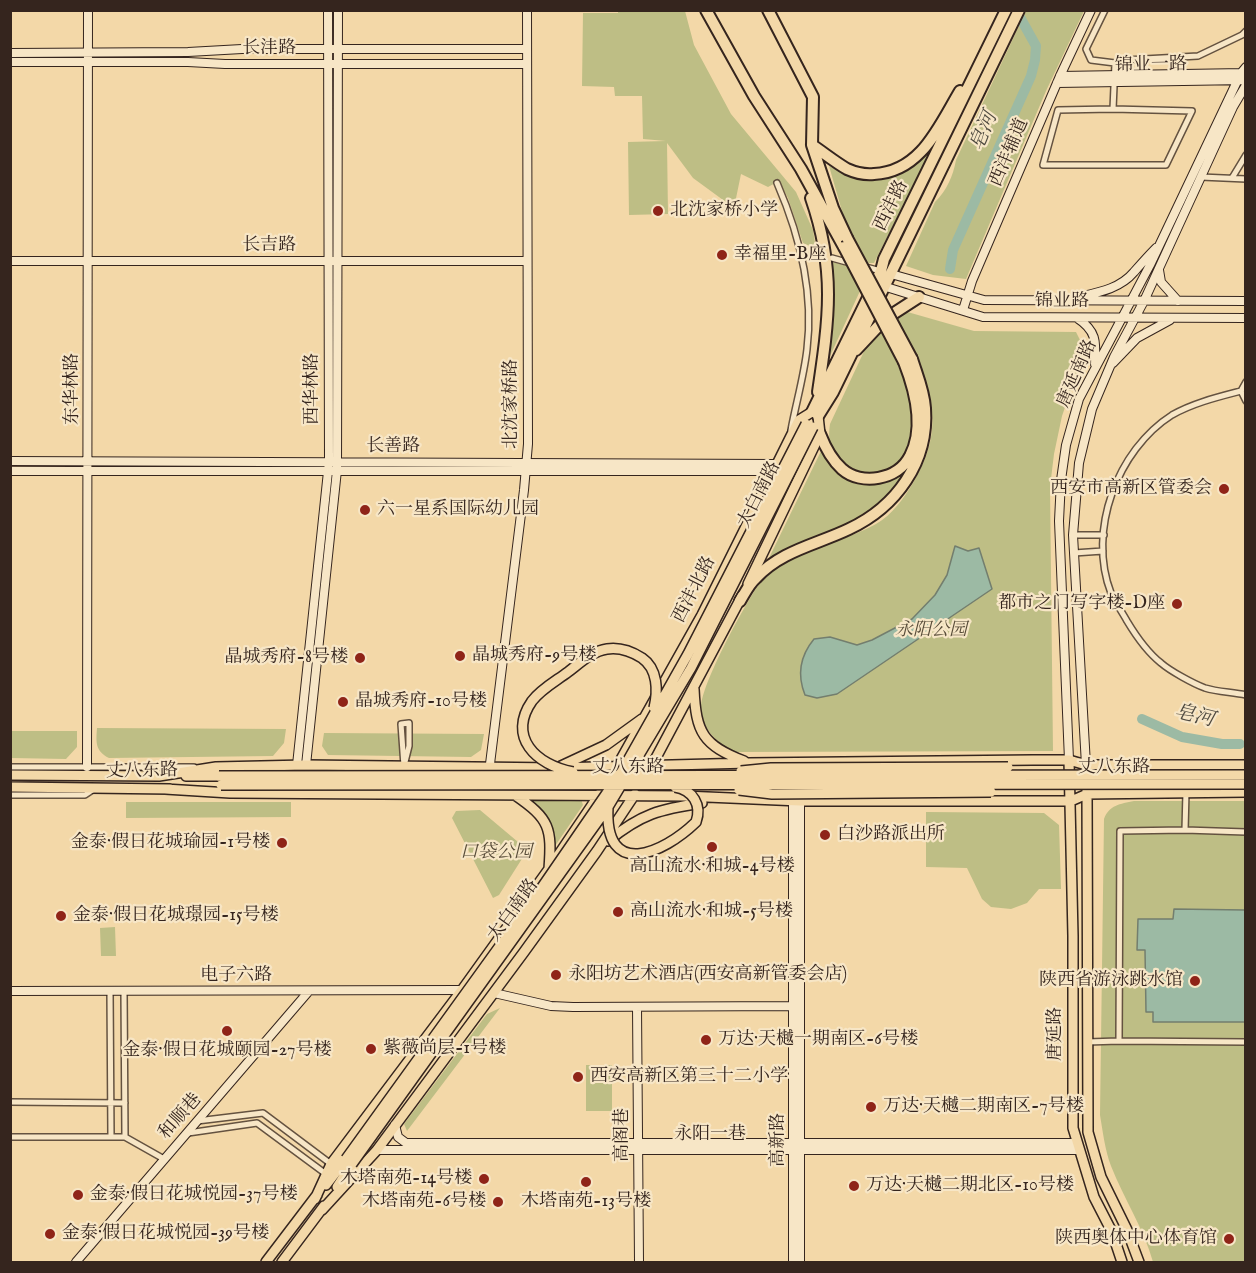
<!DOCTYPE html>
<meta charset="utf-8">
<style>
body{margin:0}
#map{position:relative;width:1256px;height:1273px;overflow:hidden;background:#f3d8a8;font-family:"IM FELL English",serif}
canvas{display:block}
.frame{position:absolute;inset:0;border:12px solid #35251e;pointer-events:none}
</style>
<div id="map">
<canvas width="1256" height="1273"></canvas>
<div class="frame"></div>
</div>
<script>
const c = document.querySelector('canvas').getContext('2d');
c.lineJoin = 'round';
function paint(path, color) { c.fillStyle = color; c.fill(path, 'evenodd'); }
function stroke(path, color, width, dash) { c.strokeStyle = color; c.lineWidth = width; c.lineCap = dash ? 'butt' : 'round'; c.setLineDash(dash || []); c.stroke(path); }
function drawText(font, color, halo, rows, align = 'center') {
  c.font = font + ' "IM FELL English","Noto Serif SC",serif'; c.lineWidth = 4.5; c.setLineDash([]); c.textBaseline = 'middle'; c.strokeStyle = halo; c.fillStyle = color; for (const [text, x, y, turn = 0] of rows) {
    c.save(); c.translate(x, y); c.rotate((+turn || 0) * Math.PI / 180); c.textAlign = isNaN(turn) ? turn : align; if (halo) c.strokeText(text, 0, 0); c.fillText(text, 0, 0); c.restore();
  }
}
paint(new Path2D(`
 M618,10l67,1 9,34 37,69 65,78 17,38 3,19 -13,-6 -15,-45 -9,-17 -11,6 -27,-13 -7,34 -41,-30 -26,-35 1,71 -39,1 -1,-73 38,-1 -23,-2 -1,-43h-27l-1,-9 -32,-1 1,-73h35z
 M1026,11h58l-38,80 -80,188 -33,-4 -27,-9 29,-64c12,-12 18,-26 21,-42z
 M931,150l-57,113h-7l-21,-38 -17,-59c44,23 67,16 102,-16z
 M833,262l14,4 13,25 -30,65 4,-54z
 M904,311l70,20 102,1 9,18 -23,66 -8,38 -4,33 3,264 -319,1c-18,-10 -33,-24 -33,-45 1,-24 42,-99 56,-120 4,-5 11,-11 16,-16 31,-23 70,-29 103,-47 16,-9 28,-26 37,-41 39,-64 12,-106 -17,-166z
 M881,330c10,21 23,44 28,68 3,15 4,45 -4,59 -14,22 -52,24 -68,2 -8,-10 -9,-22 -7,-35l37,-79z
 M823,447l4,13 43,22 39,-16 -20,30 -22,20 -88,36 -10,6z
 M97,728l189,1 -2,14 -11,13 -164,2c-14,-7 -13,-16 -12,-30z
 M11,731h66v16l-11,12 -55,-1z
 M324,733l160,1 -3,16 -10,7 -143,-2 -6,-9z
 M581,799l2,6 -28,41 -3,-20 -15,-20 -7,-6z
 M1134,801h111v461h-92c-9,-33 -29,-63 -42,-96 -6,-16 -8,-33 -11,-51l4,-296c5,-14 16,-15 30,-18z
 M126,802h165v15l-165,1z
 M480,810l44,37 1,7 -26,41 -6,3 -41,-80 4,-7z
 M926,812l118,1 15,12 2,64h-22l-12,14 -16,6 -20,-2 -9,-8 -15,-31 -41,-1z
 M115,927l1,29h-15l-1,-28z
 M500,1008l-93,123 -3,-7 83,-110z
 M586,1065h26v46h-26z`), '#bebe85');
const water = new Path2D(`
 M955,546l13,5 11,-3 13,41 -155,105 -20,4 -12,-3c-8,-20 -5,-39 9,-56l16,-2 27,8 15,-5 40,-21 23,-24 12,-20z
 M1174,909l71,1v112h-92v-10h-7l-1,-62h-8l1,-31h35z`);
paint(water, '#9cbaa4');
stroke(water, '#737e6e', 1.5);
stroke(new Path2D(`
 M950,269l3,-19 78,-174 4,-16 1,-14 -20,-36
 M1142,719l40,18 40,7h18`), '#9cbaa4', 10);
const street = new Path2D(`
 M1105,10l-19,39 5,11 24,3 11,-3 72,-4 44,-21 4,-4
 M1113,109l79,2 -26,54h-123l15,-55 55,-1 2,-46
 M1201,177l45,2
 M1232,178l14,-23
 M777,183c23,53 37,109 30,166 -3,27 -11,54 -16,81
 M803,257l16,-1
 M832,258l18,5
 M862,266l19,5
 M1246,382l-5,9c-23,6 -48,12 -69,24 -55,35 -85,116 -61,178 4,9 11,19 16,28 9,15 20,31 34,42 9,8 33,21 44,25 13,4 27,4 41,7
 M1241,391l5,10
 M1073,535h31
 M1074,553l29,-2
 M409,723v23l-5,20 -3,-42z
 M10,767h184
 M1186,792l-1,38 -65,1 -1,210 127,1
 M10,795h75l9,-6
 M1185,830l61,2
 M110,991l1,146
 M124,991l1,146
 M1087,1042l32,-1
 M10,1102l115,1
 M197,1121l66,-8 68,51
 M188,1133l69,-10 69,51
 M10,1137h115l39,22`);
const secondary = new Path2D(`
 M10,53l178,-1 54,-3h285
 M10,62h178l37,2h302
 M1060,76l184,-3
 M1057,83l189,-3
 M10,261h517
 M1159,270l2,12 17,19
 M891,274l93,26 262,1
 M883,286l100,31 263,1
 M1074,298c21,-5 45,-8 60,-26 7,-8 14,-16 22,-24
 M963,310l9,-29 88,-205 31,-66
 M1077,318c20,13 19,24 18,46
 M1113,363l24,-25 33,-18
 M10,461l766,3
 M10,471h763
 M1069,760l-10,-239 2,-41 5,-35 13,-46 71,-134 91,-192 5,-6
 M297,765l32,-303 -1,-452
 M306,765l31,-295 1,-460
 M1086,765l-13,-230 6,-72 13,-54 22,-52 30,-56 89,-194 13,-22
 M87,767l1,-757
 M489,772l35,-282 4,-46 -1,-434
 M800,801v461
 M10,991l452,-1
 M494,993l57,13 22,1 224,-1
 M637,1007l2,255
 M395,1125l3,12 8,6h670
 M377,1150h701
 M76,1262l233,-271
 M793,1262v-461`);
const primary = new Path2D(`
 M748,584l72,-150 -2,-18
 M694,689c2,44 9,56 50,72
 M1069,760l4,176v192l21,69 18,35 10,30
 M561,766l45,-21 36,-26
 M650,769l92,-173
 M615,770l87,-155 97,-195 13,-8
 M10,775l149,1 57,-9 90,-2 251,3 192,-5 284,-3h36l17,5h160
 M186,776h33
 M10,787l160,2
 M165,789l65,4 454,3 116,5h271l16,-7 159,-2
 M1087,789l1,343 13,45 26,53 12,32
 M515,795c35,24 37,33 34,74
 M608,841c33,-27 52,-32 94,-38
 M557,857l44,-65
 M326,1185l20,-26
 M337,1187l15,-23
 M315,1199l16,-35 131,-174 87,-121
 M322,1210l55,-60 147,-198 73,-101 38,-57
 M266,1262l51,-67
 M282,1262l42,-56`);
const highway = new Path2D(`
 M706,10l48,86 47,73 43,78
 M768,10l45,87 -1,48 21,63 14,30
 M812,145c12,8 23,17 35,24 9,4 18,6 27,5 47,-2 65,-48 86,-83
 M811,198c25,72 18,120 7,194
 M856,350l29,-31 34,-22
 M812,412l69,-141 3,-12 122,-249
 M818,416l15,-24 186,-382
 M820,434c5,13 11,25 22,35 19,17 56,11 68,-13 15,-28 5,-66 -6,-94
 M740,601c5,-8 9,-17 16,-23 24,-27 62,-34 93,-49 47,-22 80,-67 76,-121 -1,-17 -8,-33 -13,-49`);
stroke(street, '#645240', 8);
stroke(secondary, '#35251e', 10);
stroke(primary, '#35251e', 12);
stroke(highway, '#35251e', 14);
stroke(street, '#f7e6c6', 5);
stroke(secondary, '#f7e6c6', 8);
stroke(primary, '#f3d8a8', 9);
stroke(highway, '#f3d8a8', 10);
const primaryBridge = new Path2D(`
 M741,771l30,-3 237,-1
 M573,772c-37,-7 -66,-35 -41,-71 9,-12 24,-20 36,-29 12,-9 24,-21 39,-23 13,-2 24,2 35,9 16,11 16,33 12,50
 M219,776l1027,-1
 M221,785l1025,-1
 M739,790l33,4 219,-2
 M608,807c-4,73 55,47 88,15 6,-17 -3,-32 -21,-35
 M346,1159l190,-263 86,-125 66,-117 118,-230
 M352,1164l256,-357 83,-139 122,-241`);
const highwayBridge = new Path2D(`
 M847,238l65,121
 M844,247l60,115`);
stroke(primaryBridge, '#35251e', 12, []);
stroke(highwayBridge, '#35251e', 14, []);
stroke(primaryBridge, '#f3d8a8', 9);
stroke(highwayBridge, '#f3d8a8', 10);
for (const [x, y, r, color] of [
 [658,211,6,"#8f2418"],
 [722,255,6,"#8f2418"],
 [1224,489,6,"#8f2418"],
 [365,510,6,"#8f2418"],
 [1177,604,6,"#8f2418"],
 [460,656,6,"#8f2418"],
 [360,658,6,"#8f2418"],
 [343,702,6,"#8f2418"],
 [825,835,6,"#8f2418"],
 [282,843,6,"#8f2418"],
 [712,847,6,"#8f2418"],
 [618,912,6,"#8f2418"],
 [61,916,6,"#8f2418"],
 [556,975,6,"#8f2418"],
 [1195,981,6,"#8f2418"],
 [227,1031,6,"#8f2418"],
 [706,1040,6,"#8f2418"],
 [371,1049,6,"#8f2418"],
 [578,1077,6,"#8f2418"],
 [871,1107,6,"#8f2418"],
 [484,1179,6,"#8f2418"],
 [586,1182,6,"#8f2418"],
 [854,1186,6,"#8f2418"],
 [78,1195,6,"#8f2418"],
 [498,1202,6,"#8f2418"],
 [50,1234,6,"#8f2418"],
 [1229,1239,6,"#8f2418"]
]) { const dot = new Path2D(); dot.arc(x, y, r, 0, 2 * Math.PI); c.fillStyle = color; c.fill(dot); stroke(dot, '#f7e6c6', 2); }
drawText('18px', '#35251e', '#f7e6c6', [
 ["长沣路",269,49],
 ["锦业一路",1151,66,-1],
 ["西沣辅道",1010,153,-67],
 ["西沣路",892,206,-64],
 ["长吉路",269,246],
 ["锦业路",1062,302],
 ["唐延南路",1078,374,-66],
 ["东华林路",73,389,-90],
 ["西华林路",313,389,-90],
 ["北沈家桥路",512,404,-90],
 ["长善路",393,447],
 ["太白南路",760,495,-63],
 ["西沣北路",695,590,-63],
 ["丈八东路",628,768],
 ["丈八东路",1114,768],
 ["丈八东路",142,772,-1],
 ["太白南路",514,911,-54],
 ["电子六路",236,976],
 ["唐延路",1056,1034,-90],
 ["和顺巷",181,1117,-49],
 ["高阁巷",623,1135,-90],
 ["永阳一巷",710,1135],
 ["高新路",779,1140,-90]
]);
drawText('18px', '#35251e', '#f7e6c6', [
 ["北沈家桥小学",670,211],
 ["幸福里-B座",734,255],
 ["西安市高新区管委会",1212,489,"right"],
 ["六一星系国际幼儿园",377,510],
 ["都市之门写字楼-D座",1165,604,"right"],
 ["晶城秀府-9号楼",472,656],
 ["晶城秀府-8号楼",348,658,"right"],
 ["晶城秀府-10号楼",355,702],
 ["白沙路派出所",837,835],
 ["金泰·假日花城瑜园-1号楼",270,843,"right"],
 ["高山流水·和城-4号楼",712,867,"center"],
 ["高山流水·和城-5号楼",630,912],
 ["金泰·假日花城璟园-15号楼",73,916],
 ["永阳坊艺术酒店(西安高新管委会店)",568,975],
 ["陕西省游泳跳水馆",1183,981,"right"],
 ["万达·天樾一期南区-6号楼",718,1040],
 ["紫薇尚层-1号楼",383,1049],
 ["金泰·假日花城颐园-27号楼",227,1051,"center"],
 ["西安高新区第三十二小学",590,1077],
 ["万达·天樾二期南区-7号楼",883,1107],
 ["木塔南苑-14号楼",472,1179,"right"],
 ["万达·天樾二期北区-10号楼",866,1186],
 ["金泰·假日花城悦园-37号楼",90,1195],
 ["木塔南苑-6号楼",486,1202,"right"],
 ["木塔南苑-13号楼",586,1202,"center"],
 ["金泰·假日花城悦园-39号楼",62,1234],
 ["陕西奥体中心体育馆",1217,1239,"right"]
], 'left');
drawText('italic 18px', '#574b38', '#f7e6c6', [
 ["永阳公园",931,631],
 ["口袋公园",496,853]
]);
drawText('italic 20px', '#4f4a40', '#f7e6c6', [
 ["皂河",985,132,-67],
 ["皂河",1194,717,14]
]);
</script>
